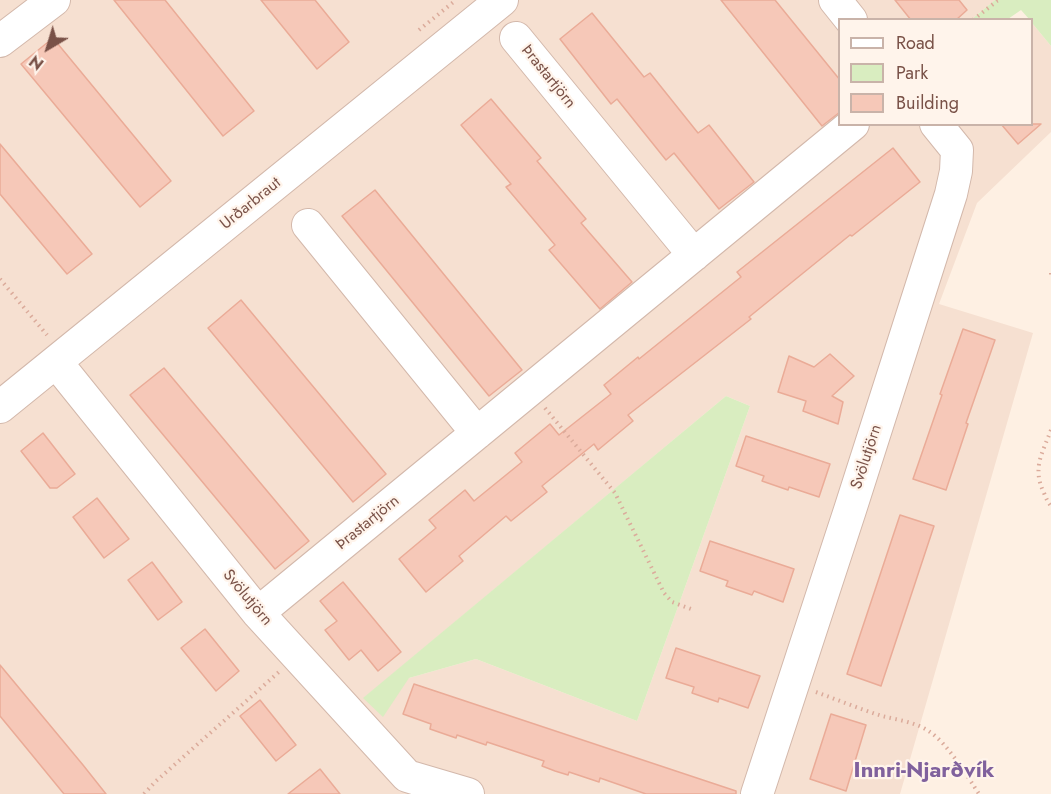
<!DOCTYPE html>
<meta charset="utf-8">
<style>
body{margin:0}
#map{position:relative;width:1051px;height:794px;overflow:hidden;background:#fef0e3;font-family:Jost,sans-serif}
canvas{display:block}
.legend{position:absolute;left:838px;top:18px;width:195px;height:108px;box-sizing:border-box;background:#fff4eb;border:2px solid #c9b3a9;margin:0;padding:8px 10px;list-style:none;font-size:18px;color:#795147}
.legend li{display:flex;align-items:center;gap:12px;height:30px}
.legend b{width:30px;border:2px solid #c9b3a9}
.north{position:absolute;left:18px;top:18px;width:60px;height:60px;-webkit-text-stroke:4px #fff4eb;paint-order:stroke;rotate:218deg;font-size:16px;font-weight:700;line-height:24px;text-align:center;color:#795147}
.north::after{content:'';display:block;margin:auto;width:21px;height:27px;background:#795147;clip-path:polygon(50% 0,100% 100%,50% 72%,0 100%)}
</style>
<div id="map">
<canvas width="1051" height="794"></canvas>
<ul class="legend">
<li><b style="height:8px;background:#fff"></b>Road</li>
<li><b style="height:16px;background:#d9edc0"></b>Park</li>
<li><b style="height:16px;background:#f6c8b8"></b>Building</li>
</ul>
<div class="north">N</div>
</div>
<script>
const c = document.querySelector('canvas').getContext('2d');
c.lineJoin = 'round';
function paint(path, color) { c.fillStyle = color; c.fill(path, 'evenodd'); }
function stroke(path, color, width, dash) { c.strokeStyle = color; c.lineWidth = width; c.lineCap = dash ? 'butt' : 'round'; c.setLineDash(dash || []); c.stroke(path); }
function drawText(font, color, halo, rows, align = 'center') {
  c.font = font + ' Jost,sans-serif'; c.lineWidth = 4.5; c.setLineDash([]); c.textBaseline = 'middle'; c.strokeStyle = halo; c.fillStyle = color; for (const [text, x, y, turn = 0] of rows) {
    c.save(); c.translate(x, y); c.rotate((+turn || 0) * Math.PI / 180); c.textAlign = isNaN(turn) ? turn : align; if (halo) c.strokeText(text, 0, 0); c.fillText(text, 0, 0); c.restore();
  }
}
paint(new Path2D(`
 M0,0h995l-23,19 -132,1v104h192v-101l19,23v86l-74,71 -38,101 94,29 -133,461h-900zM726,396l24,10 -113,315 -161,-62 -67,19 -45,20z`), '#f6e0d1');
paint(new Path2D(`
 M995,0h56v46l-19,-23v-3l-3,-1 -8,-9 -13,9h-36z
 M726,396l24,10 -113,315 -161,-62 -67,19 -26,39 -20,-19z`), '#d9edc0');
const building = new Path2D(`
 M114,0h51l89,111 -31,25z
 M261,0h54l34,42 -32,27z
 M721,0h54l65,80v32l-18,14z
 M895,0h64l8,10 -11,10h-45z
 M592,13l52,64 6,-4 48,60 11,-8 45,57 -35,27 -45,-56 -8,7 -49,-61 -6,5 -51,-65z
 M53,38l118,143 -31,26 -119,-143z
 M491,99l50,59 -4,3 49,58 -5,4 51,59 -32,27 -51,-59 6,-5 -49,-58 5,-3 -50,-59z
 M1001,124h40l-23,20z
 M0,144l92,110 -25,20 -67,-80z
 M893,148l27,34 -68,54 -2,-1 -101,82 2,2 -123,96 5,6 -35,29 -4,-6 -52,42 5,6 -36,29 -5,-5 -47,40 4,5 -37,31 -27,-33 37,-31 -7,-8 36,-30 9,11 48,-39 -7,-9 35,-29 9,11 52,-41 -7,-9 34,-28 1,2 102,-82 -4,-5z
 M375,190l147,180 -33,26 -147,-180z
 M241,300l145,174 -33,28 -145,-174z
 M963,329l32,11 -29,83 2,1 -22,66 -33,-11 29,-84 -2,-1z
 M830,354l24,22 -22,20 11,6 -5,22 -35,-13 3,-10 -28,-9 11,-36 25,11z
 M164,368l145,173 -34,28 -145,-174z
 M43,433l32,41 -18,14h-7l-29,-37z
 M746,436l84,28 -11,33 -30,-10 -1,3 -26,-9 2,-5 -28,-10z
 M97,498l32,41 -25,19 -31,-41z
 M900,515l34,11 -53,160 -34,-12z
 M710,541l84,28 -11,33 -29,-11 -2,4 -26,-9 2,-5 -28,-10z
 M152,562l30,40 -24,18 -30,-40z
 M343,582l58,70 -23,19 -17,-21 -12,10 -24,-30 12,-9 -17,-20z
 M205,629l34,42 -23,20 -35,-43z
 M676,648l84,28 -12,32 -29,-10 -1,4 -26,-9 2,-6 -28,-9z
 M0,665l83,100 23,29h-42l-36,-44 -28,-34z
 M414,684l322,107v3h-90l-46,-16 -1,4 -30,-10 -1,3 -13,-4 -13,-5 2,-5 -57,-19 -1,3 -29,-10 -1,3 -26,-9 1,-5 -28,-10z
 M260,700l36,45 -20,16 -36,-45z
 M831,714l35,11 -20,66 -36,-12z
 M320,769l20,25h-52z`);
paint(building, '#f6c8b8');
stroke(building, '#eaab97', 1.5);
const minor = new Path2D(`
 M835,0l16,20
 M516,38l178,217
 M0,41l54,-41
 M308,225l169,208
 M56,362l202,251 149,163 61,18
 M0,407l502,-407
 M258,613l595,-489
 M757,794l93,-284 101,-316 5,-23 1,-21 -21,-26`);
stroke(minor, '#d3b8ab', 34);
stroke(new Path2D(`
 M973,20l24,-19 3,-1
 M419,30l37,-30
 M1051,273v4
 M0,279l47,56
 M545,408l70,85 49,100 8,9 19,7
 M1051,430c-9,24 -19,38 -7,63 2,5 3,8 7,13
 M816,692c22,8 44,17 66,24 16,4 34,6 48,16 17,11 38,45 49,62
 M144,794l11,-12 124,-110`), '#dbab9b', 4, [1.5, 4.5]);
stroke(minor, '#fff', 32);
drawText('16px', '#795147', '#fff4eb', [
 ["Þrastartjörn",548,77,51],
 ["Urðarbraut",251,204,-39],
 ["Svölutjörn",867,457,-72],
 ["Þrastartjörn",368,523,-39],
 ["Svölutjörn",247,598,50]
]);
drawText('bold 22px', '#80619d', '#fff4eb', [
 ["Innri-Njarðvík",924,772]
]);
</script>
